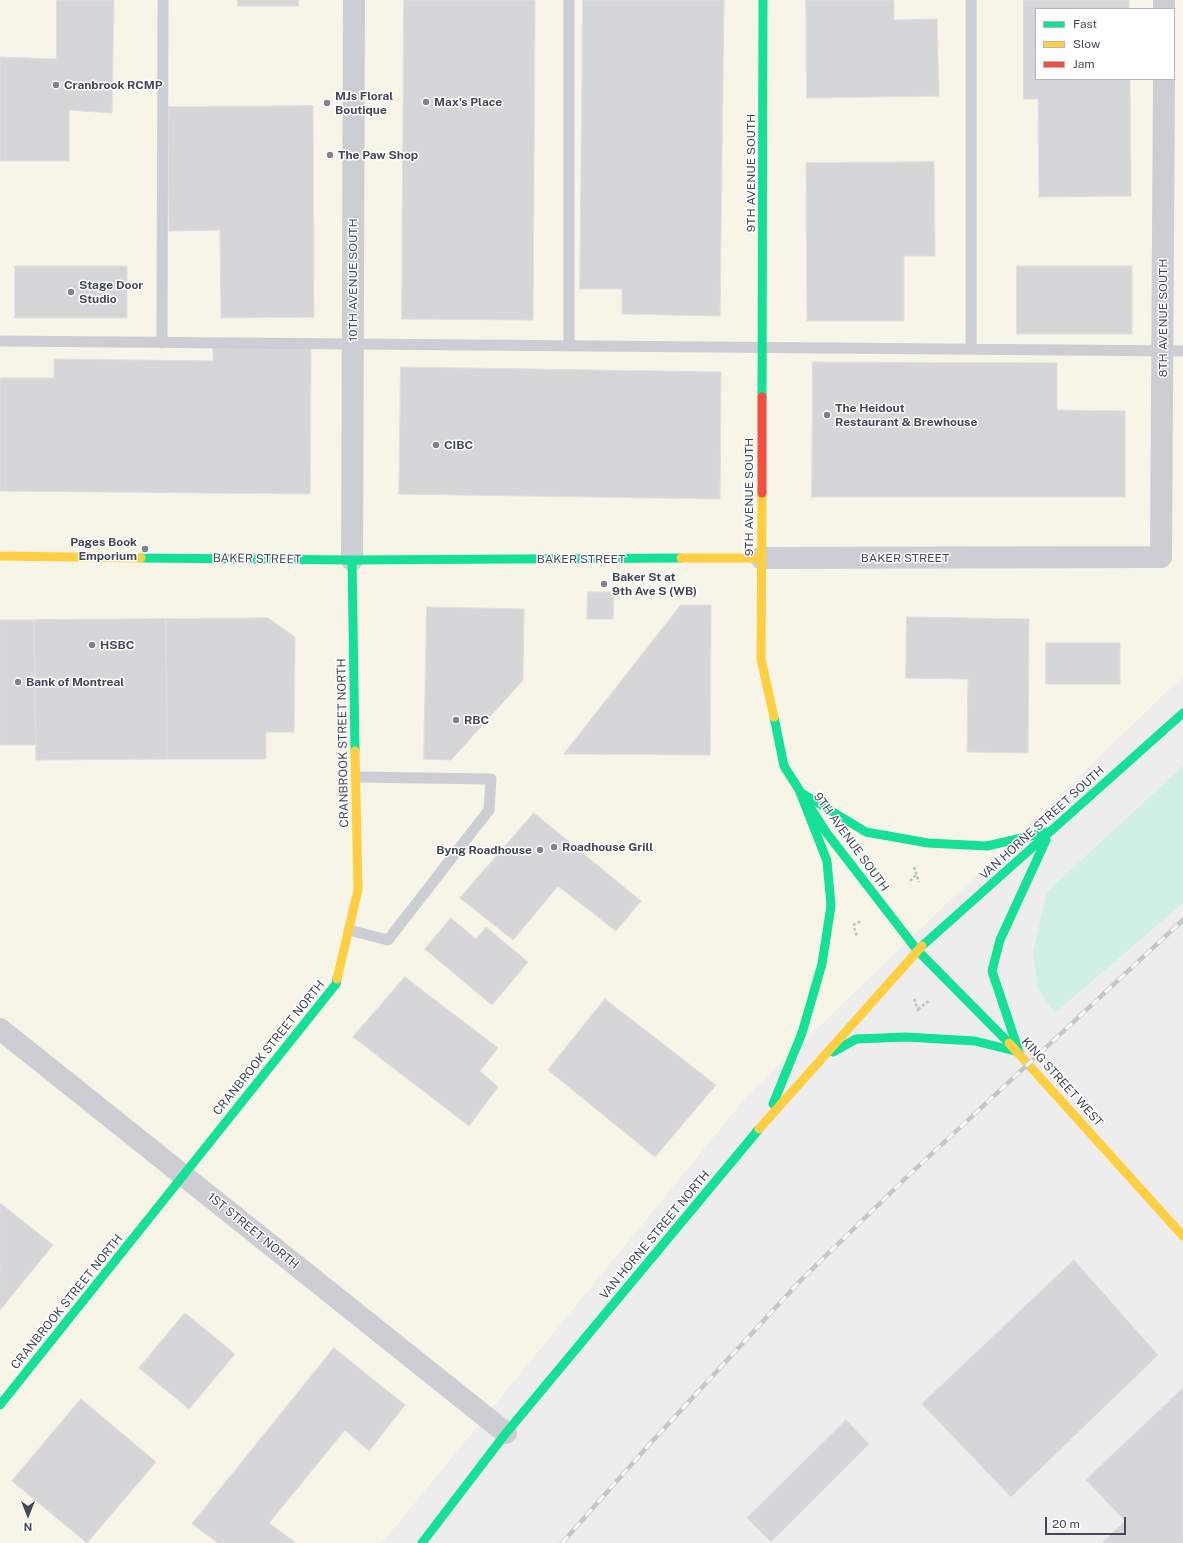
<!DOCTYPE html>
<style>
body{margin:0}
#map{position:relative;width:1183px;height:1543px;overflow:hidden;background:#eeeded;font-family:"Public Sans",sans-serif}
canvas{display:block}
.legend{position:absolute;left:1035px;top:8px;width:140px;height:72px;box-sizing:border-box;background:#fff;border:1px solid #b4b6bd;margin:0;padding:5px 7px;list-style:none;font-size:12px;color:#44495a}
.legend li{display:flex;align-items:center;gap:8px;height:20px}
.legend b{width:20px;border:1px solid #b4b6bd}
.north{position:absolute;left:8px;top:1495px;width:40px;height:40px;-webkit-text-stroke:3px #fff;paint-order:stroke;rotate:180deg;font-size:11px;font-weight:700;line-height:16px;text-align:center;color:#44495a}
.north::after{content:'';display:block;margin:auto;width:14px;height:18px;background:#44495a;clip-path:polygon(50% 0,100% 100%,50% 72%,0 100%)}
.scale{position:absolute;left:1045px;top:1517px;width:81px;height:18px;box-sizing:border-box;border:2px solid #44495a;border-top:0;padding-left:5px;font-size:12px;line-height:14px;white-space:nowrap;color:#44495a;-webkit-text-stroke:3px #fff;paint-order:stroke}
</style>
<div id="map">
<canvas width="1183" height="1543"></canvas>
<ul class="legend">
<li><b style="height:5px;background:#16e098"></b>Fast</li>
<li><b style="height:5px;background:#ffcf43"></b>Slow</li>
<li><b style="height:5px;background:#f24e42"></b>Jam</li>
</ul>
<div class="north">N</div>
<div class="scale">20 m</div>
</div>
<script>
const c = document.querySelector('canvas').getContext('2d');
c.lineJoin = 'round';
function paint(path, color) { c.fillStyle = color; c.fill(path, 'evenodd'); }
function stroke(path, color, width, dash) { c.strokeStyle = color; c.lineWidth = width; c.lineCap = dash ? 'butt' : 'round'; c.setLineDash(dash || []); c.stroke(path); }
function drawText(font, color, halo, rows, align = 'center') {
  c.font = font + ' "Public Sans",sans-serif'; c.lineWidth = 3; c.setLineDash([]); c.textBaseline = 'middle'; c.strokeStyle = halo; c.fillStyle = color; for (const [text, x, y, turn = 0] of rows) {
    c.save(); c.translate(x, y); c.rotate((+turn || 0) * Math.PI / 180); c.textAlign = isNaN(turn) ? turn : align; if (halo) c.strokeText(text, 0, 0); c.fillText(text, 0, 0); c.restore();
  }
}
paint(new Path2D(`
 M0,0h1183v676l-436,420 -365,447h-382zM1036,9h138v70h-138z`), '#f6f5e8');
paint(new Path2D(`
 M1183,766v137l-128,110 -17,-24 -5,-37 14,-60z`), '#d0efe5');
const building = new Path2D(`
 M57,0h57l-2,113 -43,-3v51h-69v-104l56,2z
 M238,0h60l1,6h-61z
 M404,0h131l-2,320 -131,-1z
 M583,0h141l-4,316 -98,-2v-25h-42z
 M806,0h88v20l43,-1 2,77 -132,2z
 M1024,0h105v9h-93v70h94l1,117 -92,1 -1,-98h-14z
 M313,106l1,211 -93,1 -1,-88 -51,1 -1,-124z
 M934,162l1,94h-31v65h-97l-1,-158z
 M15,266h112v52h-112z
 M1017,266h115v68h-115z
 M213,344l98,1 -1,149 -310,-3v-113h54v-19l159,2z
 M813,362l244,1v47l68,1v86h-313z
 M401,367l320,5 -1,127 -321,-5z
 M588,592h26l-1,27h-26z
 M681,605h30l-1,150 -146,-1z
 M427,607l97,2 -1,71 -72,80 -27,-1z
 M907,617l122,2 -1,134 -61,-1 1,-73 -62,-1z
 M268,618l27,19 -1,95h-28v27h-99l-1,-140z
 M166,619l1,140 -131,1 -2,-140z
 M0,620h34l2,125h-36z
 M1046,643h74v41h-74z
 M534,813l107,88 -25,30 -58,-45 -45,54 -53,-42z
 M451,918l25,21 10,-12 42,35 -36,43 -67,-56z
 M405,977l93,71 -18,23 18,16 -29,39 -116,-89z
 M605,999l111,86 -61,72 -107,-87z
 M0,1203l53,42 -53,65z
 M1074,1260l84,95 -147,142 -89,-93z
 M185,1313l50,41 -46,55 -50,-41z
 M334,1348l71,57 -36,46 -24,-21 -76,93 27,20h-78l-26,-19z
 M1183,1388v155h-81l23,-22 -39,-41z
 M81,1399l75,63 -69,81 -75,-62z
 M846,1420l23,24 -98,98 -24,-24z`);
paint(building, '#d6d6d9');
stroke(building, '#dfdfe0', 1);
stroke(new Path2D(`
 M914,867l5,15
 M910,881l7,-7
 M853,925l8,-4
 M854,928l3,8
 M914,999l5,14
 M918,1009l12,-9`), '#b8c4c4', 2.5, [3, 2]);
stroke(new Path2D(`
 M971,0v349
 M0,341l1183,10
 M162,343l1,-343
 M569,346v-346
 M349,930l39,10 101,-130 2,-31 -135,-2`), '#cdced3', 11);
stroke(new Path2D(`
 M1164,9v-9
 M761,558l400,-1 3,-478
 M352,560l2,-560
 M0,1029l506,404`), '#cdced3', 22);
stroke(new Path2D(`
 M762,397l1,-397
 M141,558l211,2 329,-2
 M352,560l3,191
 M774,717l10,49 42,66 91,118 92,93
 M800,792l66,40 62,11 59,3 61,-14
 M922,946l261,-233
 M833,1052l23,-13 50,-2 69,4 44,11
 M1019,1052l-27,-81 8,-31 46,-100
 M773,1104l29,-71 20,-69 9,-58 -4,-45 -27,-69
 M0,1405l336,-421 1,-5
 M422,1543l84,-110 253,-304`), '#16e098', 9);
stroke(new Path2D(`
 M762,493l-1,166 13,58
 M0,556l141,2
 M681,558h80
 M337,979l21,-89 -3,-139
 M1009,1043l174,193
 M759,1129l163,-183`), '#ffcf43', 9);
stroke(new Path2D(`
 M762,493v-96`), '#f24e42', 9);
const rail = new Path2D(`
 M562,1543l85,-96 155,-168 107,-104 274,-255`);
stroke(rail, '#c5c6c9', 4.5);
stroke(rail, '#fff', 3, [9]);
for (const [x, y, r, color] of [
 [56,85,4,"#80828d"],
 [426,102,4,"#80828d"],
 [327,103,4,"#80828d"],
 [330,155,4,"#80828d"],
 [71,292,4,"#80828d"],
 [827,415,4,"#80828d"],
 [436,445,4,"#80828d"],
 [145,549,4,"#80828d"],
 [604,584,4,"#80828d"],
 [92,645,4,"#80828d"],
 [18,682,4,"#80828d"],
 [456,720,4,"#80828d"],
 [554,847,4,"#80828d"],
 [540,850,4,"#80828d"]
]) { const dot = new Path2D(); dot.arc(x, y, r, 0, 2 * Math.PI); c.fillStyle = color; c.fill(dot); stroke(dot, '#fff', 1.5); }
drawText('bold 12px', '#44495a', '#fff', [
 ["Cranbrook RCMP",64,85],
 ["MJs Floral",335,96],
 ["Boutique",335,110],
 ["Max's Place",434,102],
 ["The Paw Shop",338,155],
 ["Stage Door",79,285],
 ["Studio",79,299],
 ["The Heidout",835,408],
 ["Restaurant & Brewhouse",835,422],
 ["CIBC",444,445],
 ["Pages Book",137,542,"right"],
 ["Emporium",137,556,"right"],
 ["Baker St at",612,577],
 ["9th Ave S (WB)",612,591],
 ["HSBC",100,645],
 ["Bank of Montreal",26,682],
 ["RBC",464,720],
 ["Roadhouse Grill",562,847],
 ["Byng Roadhouse",532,850,"right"]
], 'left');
drawText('12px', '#44495a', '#fff', [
 ["9TH AVENUE SOUTH",751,173,-90],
 ["10TH AVENUE SOUTH",353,280,-90],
 ["8TH AVENUE SOUTH",1163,318,-90],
 ["9TH AVENUE SOUTH",749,497,-90],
 ["BAKER STREET",905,558],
 ["BAKER STREET",257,559,1],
 ["BAKER STREET",581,559],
 ["CRANBROOK STREET NORTH",343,743,-91],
 ["VAN HORNE STREET SOUTH",1042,823,-42],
 ["9TH AVENUE SOUTH",851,842,54],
 ["CRANBROOK STREET NORTH",269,1048,-51],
 ["KING STREET WEST",1062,1082,48],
 ["1ST STREET NORTH",253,1231,39],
 ["VAN HORNE STREET NORTH",655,1235,-50],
 ["CRANBROOK STREET NORTH",67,1302,-51]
]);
</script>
